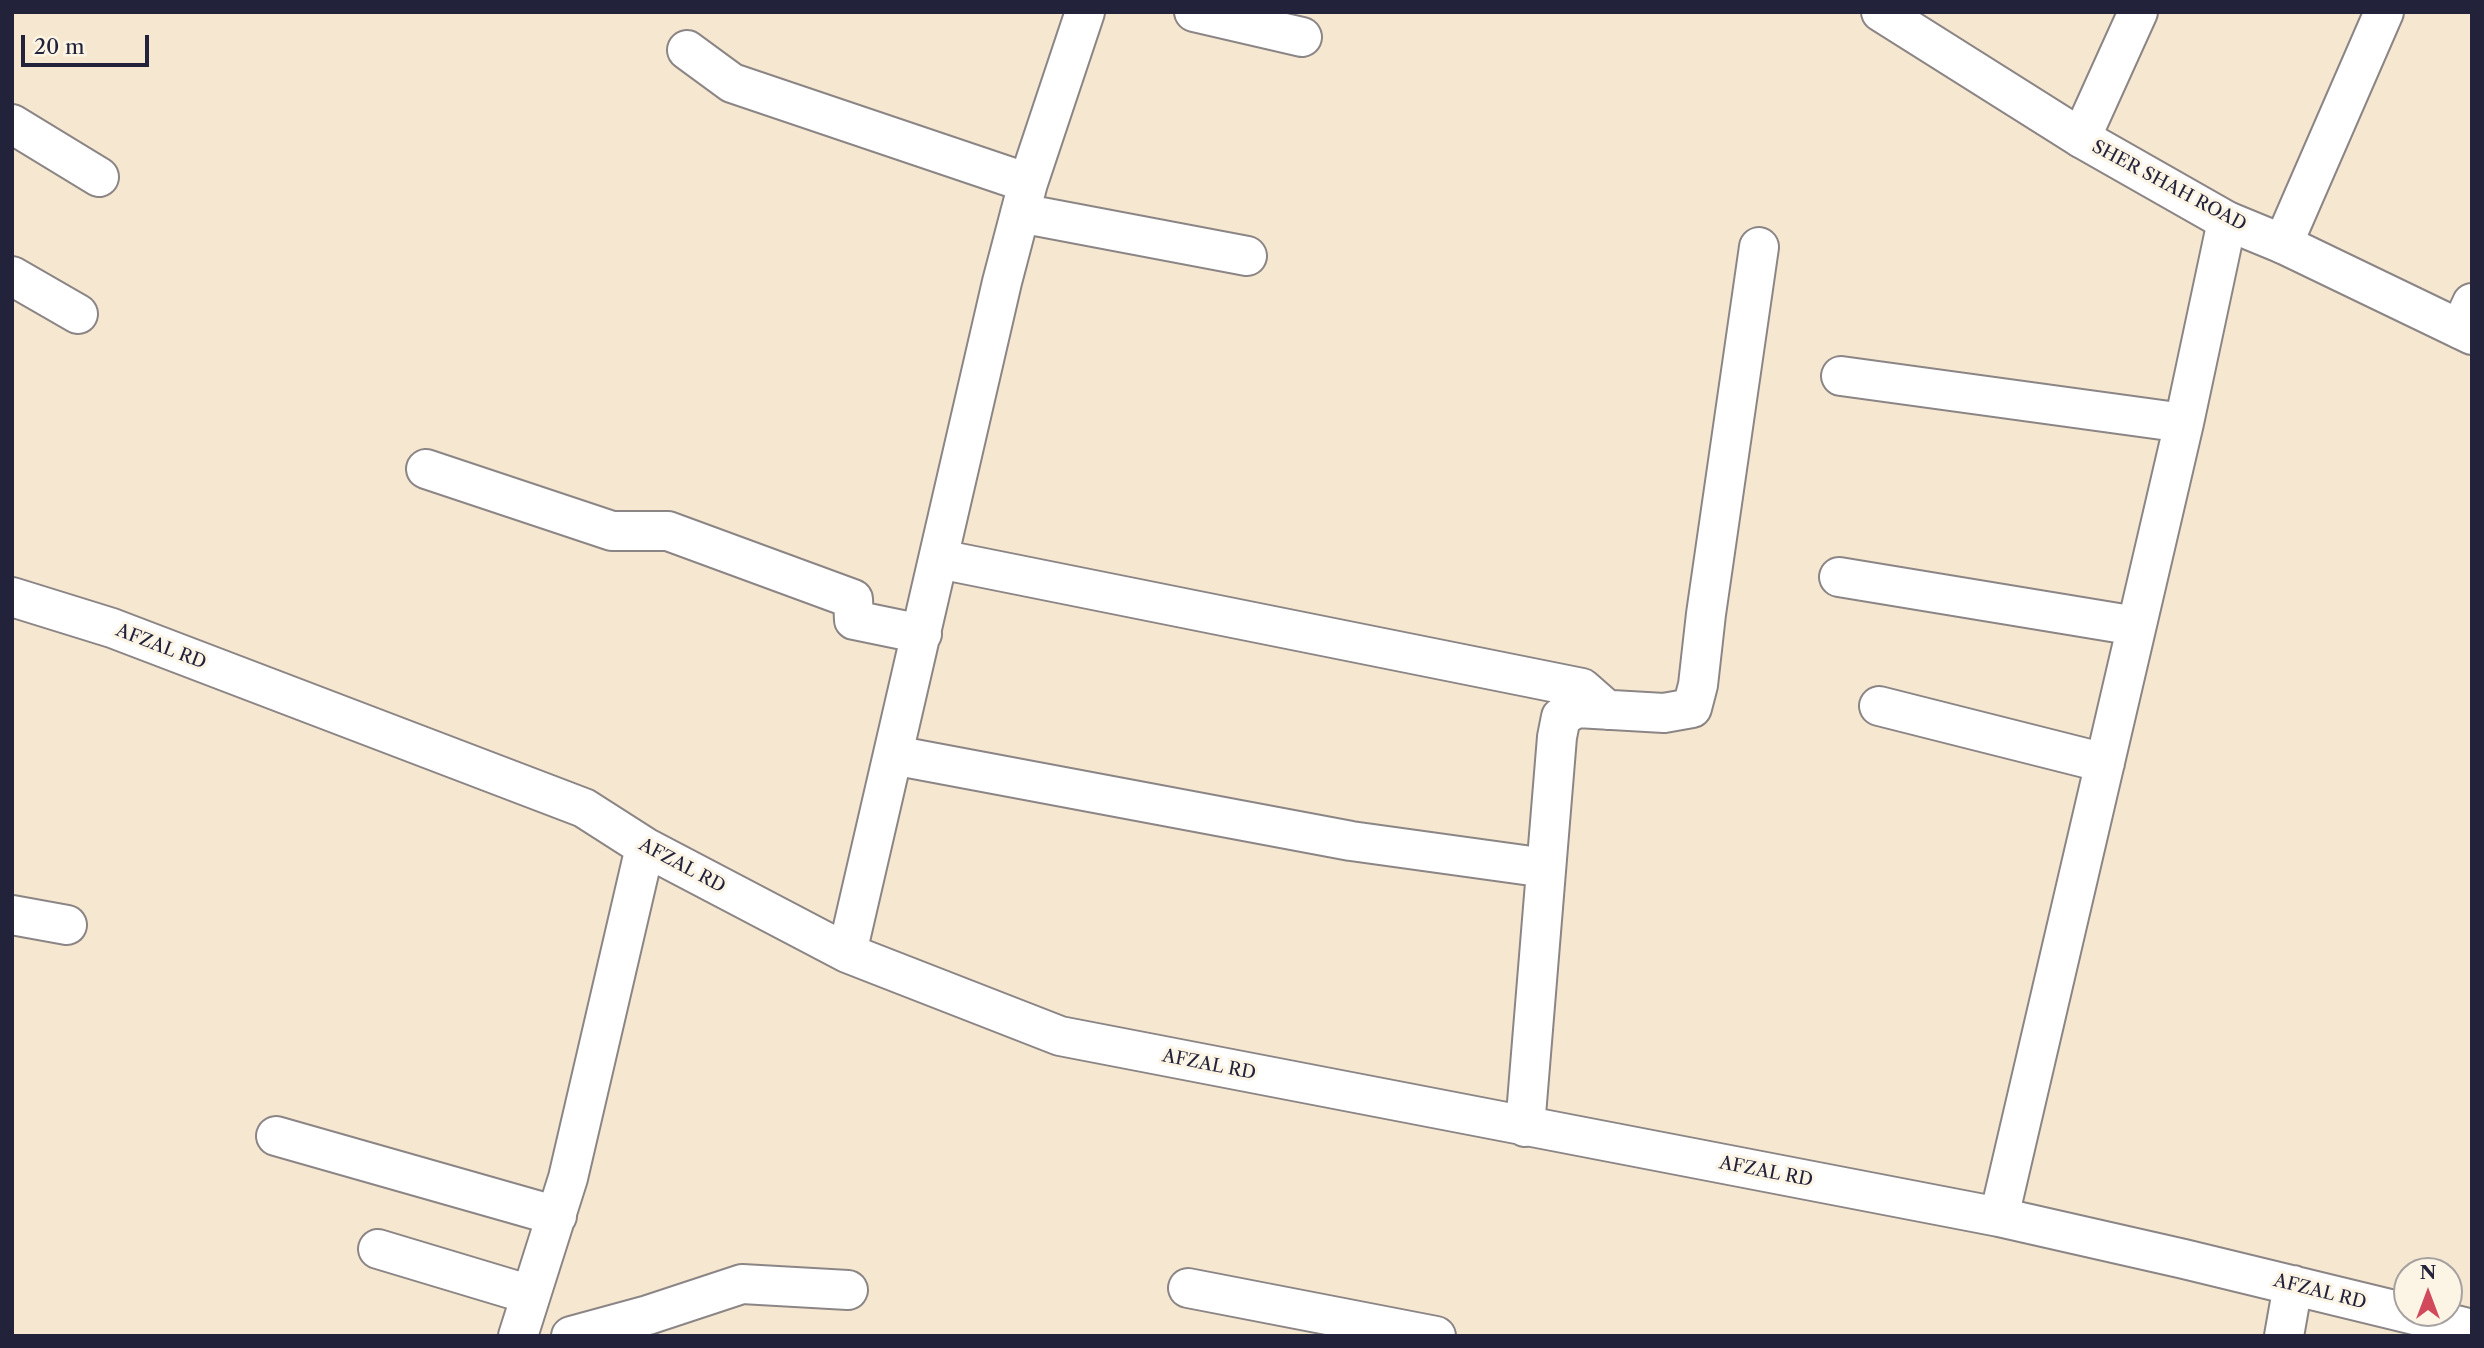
<!DOCTYPE html>
<style>
body{margin:0}
#map{position:relative;width:2484px;height:1348px;overflow:hidden;background:#f6e8d0;font-family:"Libre Caslon Text",serif}
canvas{display:block}
.frame{position:absolute;inset:0;border:14px solid #22223b;pointer-events:none}
.north{position:absolute;left:2393px;top:1257px;width:70px;height:70px;box-sizing:border-box;background:#fcf5e5;border:2px solid #a5a1a1;border-radius:50%;rotate:0deg;font-size:19px;font-weight:700;line-height:28px;text-align:center;color:#22223b}
.north::after{content:'';display:block;margin:auto;width:24px;height:32px;background:#d1495b;clip-path:polygon(50% 0,100% 100%,50% 72%,0 100%)}
.scale{position:absolute;left:21px;top:35px;width:128px;height:32px;box-sizing:border-box;border:4px solid #22223b;border-top:0;padding-left:9px;font-size:21px;line-height:24px;white-space:nowrap;color:#22223b;-webkit-text-stroke:5px #fcf5e5;paint-order:stroke}
</style>
<div id="map">
<canvas width="2484" height="1348"></canvas>
<div class="frame"></div>
<div class="north">N</div>
<div class="scale">20 m</div>
</div>
<script>
const c = document.querySelector('canvas').getContext('2d');
c.lineJoin = 'round';
function stroke(path, color, width, dash) { c.strokeStyle = color; c.lineWidth = width; c.lineCap = dash ? 'butt' : 'round'; c.setLineDash(dash || []); c.stroke(path); }
function drawText(font, color, halo, rows, align = 'center') {
  c.font = font + ' "Libre Caslon Text",serif'; c.lineWidth = 6; c.setLineDash([]); c.textBaseline = 'middle'; c.strokeStyle = halo; c.fillStyle = color; for (const [text, x, y, turn = 0] of rows) {
    c.save(); c.translate(x, y); c.rotate((+turn || 0) * Math.PI / 180); c.textAlign = isNaN(turn) ? turn : align; if (halo) c.strokeText(text, 0, 0); c.fillText(text, 0, 0); c.restore();
  }
}
const minor = new Path2D(`
 M1194,12l108,25
 M687,50l45,33 296,100
 M12,124l87,53
 M2081,138l57,-126
 M1020,213l227,43
 M2283,244l101,-232
 M12,276l66,38
 M2460,329l12,-26
 M1841,376l343,47
 M426,469l186,62h56l185,68 1,21 68,14
 M939,559l643,129 25,22
 M1839,577l297,49
 M12,597l100,31 472,180 61,39 202,106 213,83 939,181 185,42 288,70
 M1879,706l226,57
 M893,755l458,86 195,27
 M12,915l55,10
 M847,953l155,-671 26,-99 57,-171
 M1525,1127l32,-390 4,-20 16,-9 87,5 28,-5 6,-23 8,-71 53,-367
 M276,1136l281,80
 M1999,1217l185,-794 43,-202
 M378,1249l153,46
 M1188,1288l248,48
 M518,1336l50,-158 77,-331
 M571,1336l77,-21 94,-31 106,6
 M2284,1336l9,-51`);
const major = new Path2D(`
 M1881,12l200,126 146,83 56,23 189,91`);
stroke(minor, '#8c8586', 42);
stroke(major, '#8c8586', 42);
stroke(minor, '#fff', 38);
stroke(major, '#fff', 38);
drawText('18px', '#22223b', '#fcf5e5', [
 ["SHER SHAH ROAD",2169,186,28],
 ["AFZAL RD",161,647,21],
 ["AFZAL RD",682,866,28],
 ["AFZAL RD",1209,1065,11],
 ["AFZAL RD",1766,1172,11],
 ["AFZAL RD",2320,1292,14]
]);
</script>
